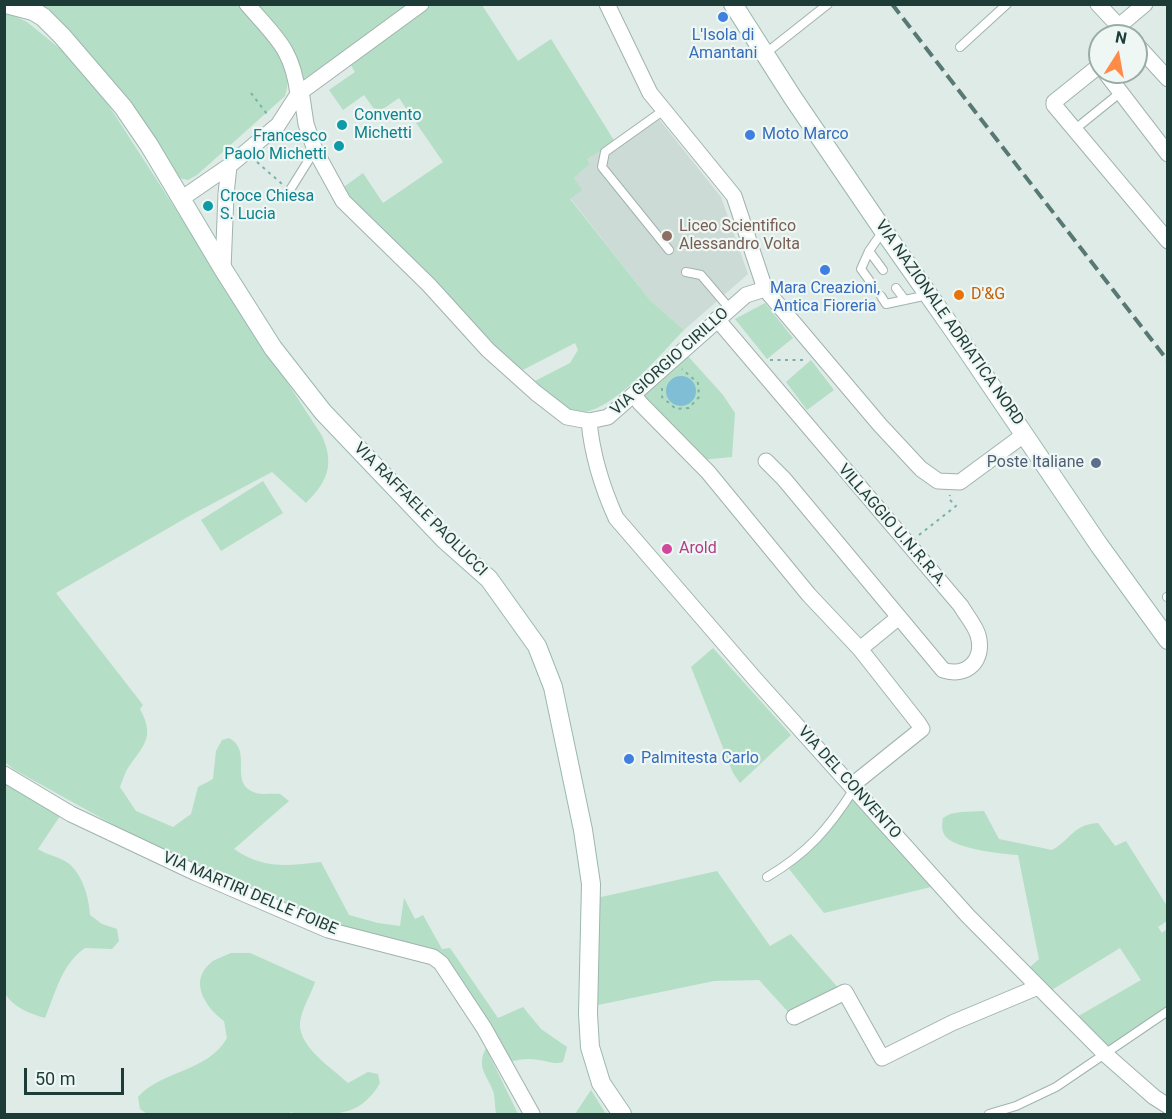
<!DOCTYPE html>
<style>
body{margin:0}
#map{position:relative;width:1172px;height:1119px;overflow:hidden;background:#deebe7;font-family:Roboto,sans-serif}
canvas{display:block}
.frame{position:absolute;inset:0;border:6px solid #1e3c37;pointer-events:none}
.north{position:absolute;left:1088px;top:24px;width:60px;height:60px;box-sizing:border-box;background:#eef7f4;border:2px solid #9baca8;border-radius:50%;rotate:11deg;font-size:16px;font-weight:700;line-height:24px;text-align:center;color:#1e3c37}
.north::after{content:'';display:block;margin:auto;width:21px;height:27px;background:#fe8b48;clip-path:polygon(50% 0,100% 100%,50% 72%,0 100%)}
.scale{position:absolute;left:24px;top:1068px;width:100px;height:27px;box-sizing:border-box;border:3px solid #1e3c37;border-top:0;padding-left:8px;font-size:18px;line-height:21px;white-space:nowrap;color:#1e3c37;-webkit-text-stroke:4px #eef7f4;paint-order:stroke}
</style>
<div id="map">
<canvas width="1172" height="1119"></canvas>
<div class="frame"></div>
<div class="north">N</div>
<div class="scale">50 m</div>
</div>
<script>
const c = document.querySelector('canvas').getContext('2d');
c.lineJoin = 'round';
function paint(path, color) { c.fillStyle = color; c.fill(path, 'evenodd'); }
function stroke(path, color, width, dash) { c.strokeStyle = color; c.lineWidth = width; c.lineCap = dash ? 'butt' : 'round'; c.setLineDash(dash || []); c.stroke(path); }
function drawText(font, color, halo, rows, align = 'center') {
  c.font = font + ' Roboto,sans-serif'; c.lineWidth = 4.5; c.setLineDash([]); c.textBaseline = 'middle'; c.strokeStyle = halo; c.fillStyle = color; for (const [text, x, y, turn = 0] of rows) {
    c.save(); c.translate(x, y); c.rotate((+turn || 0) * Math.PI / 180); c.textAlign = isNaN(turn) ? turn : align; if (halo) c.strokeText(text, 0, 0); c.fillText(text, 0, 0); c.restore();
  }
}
paint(new Path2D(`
 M655,114l66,83 27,77 -64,56 -34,-30 -80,-102 11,-8 -7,-12 16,-14 -3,-5z`), '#ccdbd6');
paint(new Path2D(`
 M36,5h208c23,28 54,51 41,91l-88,79 -9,5 -9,-2z
 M256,5h153l-109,77z
 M427,5h55l36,56 33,-22 64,103 -28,17 3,5 -16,14 8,12 -12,9 80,101 34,30c-24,24 -76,90 -112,82 -9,-2 -34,-22 -43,-28l41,-21 8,-13 -3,-7 -58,30 -176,-184 22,-16 20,30 60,-41 -44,-64 -22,15 -13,-18 -21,15 -14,-20 26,-18 -6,-10z
 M4,11l23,11 47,38 35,46 213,330c13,29 5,46 -16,67l-34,-31 -81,43 -135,78 87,112 -3,4c14,26 6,34 -10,56 -5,6 -7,15 -10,22l16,24 37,16 18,-13 7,-27 15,-8 3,-28 6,-11 7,-2c25,13 -2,46 27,55 7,2 17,0 24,1l9,7 -55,48c29,20 53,17 87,13l28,53 29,8 22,3 4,-28 11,21 8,-4 19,34 8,-1 48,70 25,-11 18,22 26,18 -4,15c-9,3 -15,-1 -24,-2 -10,-2 -19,-1 -29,2l-9,-10 -25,-50 -26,-38 -116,-40 -85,-38 -74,-27 -162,-90 -8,-7z
 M765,303l28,35 -26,21 -32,-40z
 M686,354l37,41 12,18 -3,44 -31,3 -63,-65z
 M811,360l23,30 -27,20 -21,-28z
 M263,481l20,32 -62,38 -20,-31z
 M713,648l78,87 -51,48 -7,-10 -42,-106z
 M6,781l56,32 -24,36c9,6 22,8 30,14 15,12 21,35 22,52l12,9 15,5 2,12 -7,8 -27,-1c-24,17 -29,44 -40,70 -16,-5 -29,-9 -40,-24l-1,-210z
 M852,797l79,90 -107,26 -35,-44 46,-46z
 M984,811l15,28 53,11c20,-11 20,-25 46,-27l17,23 11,-5 41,65v15l-9,6 4,6 5,-4v79l-60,39 -32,-29 66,-38 -21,-32 -70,43 -22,-22 11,-10 -21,-104c-16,-1 -61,-6 -72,-18 -5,-6 -4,-12 -3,-19l7,-4 11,-2z
 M717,871l53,75 21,-12 49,56 -50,24 -31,-34 -45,1 -116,24 -1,-107z
 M231,953h19l65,29c-4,12 -11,23 -14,35 -8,27 30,50 47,66l20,-11 10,2 2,9c-21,36 -47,31 -87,31l-1,-2 -5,2h-140l-7,-5 -2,-12c24,-27 70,-25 89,-59l-3,-17c-19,-14 -37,-41 -11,-60 5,-3 12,-5 18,-8z
 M486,1048l32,66h-22c-1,-6 -1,-13 -2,-20 -5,-18 -19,-25 -8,-46z
 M591,1090l15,24h-31z`), '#b4dec5');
paint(new Path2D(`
 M666 391a15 15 0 1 1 30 0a15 15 0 1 1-30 0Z`), '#80bed6');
const service = new Path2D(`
 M960,47l47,-43
 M766,53l62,-49
 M664,110l-59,42 -3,15 67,83
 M1074,130l47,-38
 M290,190l25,-40
 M869,251l14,19
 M686,272l15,3 29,34
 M869,280l-8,-11 8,-18 14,-20
 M896,288l9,12
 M881,296l5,8 42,-9
 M1167,597h1
 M767,877c41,-24 62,-49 87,-88
 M989,1114l27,-8 40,-19 112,-76`);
const minor = new Path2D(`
 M247,4c29,34 45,44 51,90l4,3 4,27 9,26 28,51 86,84 59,65 48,43 31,24 22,4 19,-4 138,-122 19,-6
 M607,4l43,89 84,103 31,93 115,136 41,44 17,12 22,1 65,-48
 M1098,4l30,32
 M1119,26l26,-22
 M1136,44l32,35
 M1100,65l-46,37v3l114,136
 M1105,72l63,82
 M181,199l48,-33 49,-41 20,-31 123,-90
 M223,269l3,-75 3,-28
 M717,319l244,287c5,9 14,19 17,29 7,25 -11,43 -35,35l-159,-191 -18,-18
 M634,395l6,8 68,69 101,123 51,54 59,75 3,5 -71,57
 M589,421c3,33 13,66 27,97l139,161 213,237 137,138 49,43 14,9
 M860,649l39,-32
 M4,774l67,40 125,59 132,57 105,27 8,6 43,65 48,86
 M794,1017l51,-25 37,66 70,-35 86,-36`);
const secondary = new Path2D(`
 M6,4l27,7 10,6 19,19 61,71 26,38 74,124 50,79 50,64 122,128 44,39 48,67 16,41 30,143 8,54 -3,130 2,33 11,36 21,31
 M733,4l60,94 90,132 71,101 145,214 69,95`);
stroke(service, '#a1b3af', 10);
stroke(minor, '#a1b3af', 17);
stroke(secondary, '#9cb8b1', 20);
stroke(new Path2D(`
 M251,93l16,21
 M257,162l25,22
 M770,360h36
 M662,388v9l14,12 13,-1 10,-11 -1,-14 -16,-14
 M919,535l37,-29 -7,-7 1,-4`), '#7bb1a7', 2, [3, 4.5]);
stroke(service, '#fff', 8);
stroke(minor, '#fff', 15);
stroke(secondary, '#fff', 18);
stroke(new Path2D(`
 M892,4l276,357`), '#587873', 4, [12, 6]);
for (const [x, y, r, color] of [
 [723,17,6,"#3f7fe0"],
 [342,125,6,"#0f9aa8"],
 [750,135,6,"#3f7fe0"],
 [339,146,6,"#0f9aa8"],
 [208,206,6,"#0f9aa8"],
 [667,236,6,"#8d6e63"],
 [825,270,6,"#3f7fe0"],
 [959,295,6,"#e8710a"],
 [1096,463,6,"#5c6f8a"],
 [667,549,6,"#d1479c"],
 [629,759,6,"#3f7fe0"]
]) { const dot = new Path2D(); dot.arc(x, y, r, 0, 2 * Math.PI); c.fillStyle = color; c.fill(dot); stroke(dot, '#eef7f4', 2); }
drawText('16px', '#366cbe', '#eef7f4', [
 ["L'Isola di",723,36],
 ["Amantani",723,54],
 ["Moto Marco",762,135,"left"],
 ["Mara Creazioni,",825,289],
 ["Antica Fioreria",825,307],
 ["Palmitesta Carlo",641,759,"left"]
]);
drawText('16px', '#0d838f', '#eef7f4', [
 ["Convento",354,116],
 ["Michetti",354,134],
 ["Francesco",327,137,"right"],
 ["Paolo Michetti",327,155,"right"],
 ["Croce Chiesa",220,197],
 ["S. Lucia",220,215]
], 'left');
drawText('16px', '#785e54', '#eef7f4', [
 ["Liceo Scientifico",679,227],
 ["Alessandro Volta",679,245]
], 'left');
drawText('16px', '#c56008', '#eef7f4', [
 ["D'&G",971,295]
], 'left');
drawText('16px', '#1e3c37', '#eef7f4', [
 ["VIA NAZIONALE ADRIATICA NORD",949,323,55],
 ["VIA GIORGIO CIRILLO",670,362,-42],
 ["VIA RAFFAELE PAOLUCCI",420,510,45],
 ["VILLAGGIO U.N.R.R.A.",892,526,49],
 ["VIA DEL CONVENTO",849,783,48],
 ["VIA MARTIRI DELLE FOIBE",250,894,23]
]);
drawText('16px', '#4e5e75', '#eef7f4', [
 ["Poste Italiane",1084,463]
], 'right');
drawText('16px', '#b23c85', '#eef7f4', [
 ["Arold",679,549]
], 'left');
</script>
